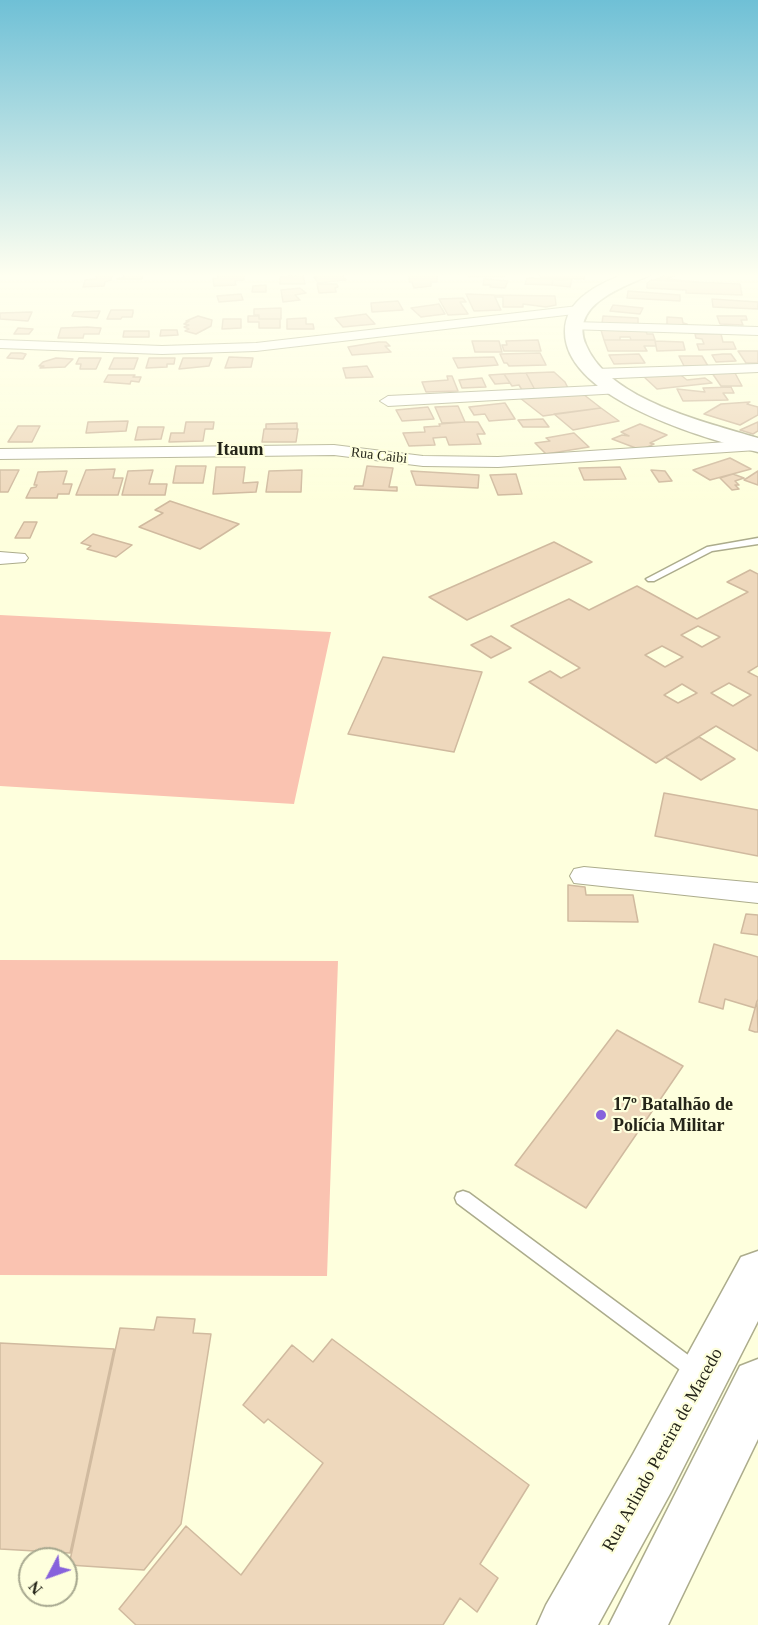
<!DOCTYPE html>
<meta charset="utf-8">
<style>
body{margin:0}
#map{position:relative;width:758px;height:1625px;overflow:hidden;background:#feffdd;font-family:Georgia,serif}
canvas{display:block}
.north{position:absolute;left:18px;top:1547px;width:60px;height:60px;box-sizing:border-box;background:#feffdd;border:2px solid #a7a88f;border-radius:50%;rotate:229deg;font-size:16px;font-weight:700;line-height:24px;text-align:center;color:#252519}
.north::after{content:'';display:block;margin:auto;width:21px;height:27px;background:#8762dc;clip-path:polygon(50% 0,100% 100%,50% 72%,0 100%)}
</style>
<div id="map">
<canvas width="758" height="1625"></canvas>
<div class="north">N</div>
</div>
<script>
const c = document.querySelector('canvas').getContext('2d');
c.lineJoin = 'round';
function paint(path, color) { c.fillStyle = color; c.fill(path, 'evenodd'); }
function stroke(path, color, width, dash) { c.strokeStyle = color; c.lineWidth = width; c.lineCap = dash ? 'butt' : 'round'; c.setLineDash(dash || []); c.stroke(path); }
function drawText(font, color, halo, rows, align = 'center') {
  c.font = font + ' Georgia,serif'; c.lineWidth = 4.5; c.setLineDash([]); c.textBaseline = 'middle'; c.strokeStyle = halo; c.fillStyle = color; for (const [text, x, y, turn = 0] of rows) {
    c.save(); c.translate(x, y); c.rotate((+turn || 0) * Math.PI / 180); c.textAlign = isNaN(turn) ? turn : align; if (halo) c.strokeText(text, 0, 0); c.fillText(text, 0, 0); c.restore();
  }
}
paint(new Path2D(`
 M0,615l331,17 -37,172 -294,-18z
 M0,960l338,1 -11,315 -327,-1z`), '#fac3b1');
const building = new Path2D(`
 M125,273h19l-2,6h-25l7,-2z
 M340,273l6,7 -28,3 -4,-6h3l-2,-3z
 M469,273h35v4h-35z
 M540,273h43l2,6 -44,-1z
 M672,273h8l-14,6 42,4 -53,-3z
 M97,275h15l-1,5 -6,2 -1,4 -21,1 2,-7 11,-1z
 M244,275v5l-9,1 1,4 -22,1 -1,-8h5v-2z
 M409,275h28v7h-6v4l-17,2 -2,-6h-3z
 M303,276l2,8h-25v-7z
 M527,278l26,1 -1,6 -27,-1z
 M484,279l24,2 -3,7 -15,-1 1,-2h-8z
 M553,279l8,1 11,-1 -2,8 -18,-2z
 M651,280l89,4 2,11 -56,-2v-3l-39,-2v-5z
 M317,284h20l1,3 -3,1 1,4 -17,1z
 M266,285v7h-14l1,-6z
 M300,288l6,5 -11,2 5,5 -17,2 -2,-12z
 M628,291l52,4v6l-53,-3z
 M241,294l2,6 -24,2 -2,-6z
 M466,294l28,1 7,15 -27,1z
 M494,295l61,1 1,9 -10,2 -23,-3v3h-20v-10h-8z
 M463,298l3,4h-6l8,12 -20,1 -9,-16z
 M712,299l46,3v7l-45,-2z
 M398,301l5,9 -31,2 -1,-9z
 M439,304l6,10 -24,3 -10,-9z
 M613,305l30,3 -3,6 -30,-3z
 M281,308v11h-22v-4h-5v-6z
 M111,310h22v3l-1,4h-10l-1,2h-14z
 M100,311l-3,7 -25,-2 2,-4z
 M32,312l-4,9 -28,-2v-6z
 M366,314l9,10 -32,3 -8,-9z
 M198,316l14,4 -1,6 -15,8 -11,-3 4,-2 -5,-2 5,-2 -5,-1 5,-3h-3z
 M248,316h11v3h21v9h-21v-6h-11z
 M603,316l35,2v7l-36,-2z
 M717,316h29l1,4h-6l2,5 -23,-1z
 M667,317l15,1 1,5 4,1v2l-20,-1z
 M306,318v6h7l1,5h-27v-10z
 M223,319h18v9l-19,1z
 M87,327l14,1 -2,6h-15l-1,4h-25l3,-10z
 M18,328l15,1 -4,5h-15z
 M161,330h16l1,5 -18,1z
 M601,330l45,1 1,3h6l2,6h-24l-1,-3h-10v3h-16z
 M124,331h25v6h-26z
 M695,334h26l2,8h10l3,7 -37,1 -2,-6h7l-2,-5 -6,-1z
 M538,340l3,11h-37l-2,-6h5l-1,-4z
 M604,340h51l1,6h-12l3,5h-39z
 M472,341h27l3,11h-27z
 M655,341l28,1 2,8 -28,1z
 M379,342h7l4,4h-5l6,6 -39,3 -4,-8z
 M738,351h20v12h-12z
 M11,353h10l5,1 -3,5 -16,-1z
 M540,353l6,12 -37,1 -2,-3h-3l-4,-9z
 M639,354l6,9 -31,1 -5,-9z
 M723,354h8l5,7 -20,1 -4,-7z
 M679,356h23l6,10h-24z
 M229,357l24,1 -2,9 -26,1z
 M494,357l4,8 -40,3 -5,-10z
 M56,358l17,1 -8,8 -25,1 4,-2h-5l4,-4z
 M79,358h22l-5,11h-16l1,-5h-5z
 M114,358h24l-4,11h-25z
 M149,358h26l-1,6h-7v3l-21,1z
 M183,358h29l-3,8 -30,3z
 M367,366l6,11 -27,1 -3,-10z
 M554,372l11,10 4,8h-34l-9,-17z
 M677,372l10,8 18,-2 7,5 -55,6 -14,-13z
 M526,373l9,17h-13l-3,-5 -7,1 -8,-12z
 M712,373h23l7,13h-21z
 M504,374l6,9 -15,1 -6,-9z
 M108,375h27l-2,2h8l-2,5 -8,-1 -1,3 -26,-2z
 M447,376h5l6,15 -32,1 -4,-10 26,-2z
 M482,378l4,9 -24,1 -3,-8z
 M731,387l3,6h-11l5,7 -45,1 -6,-12 28,3 -2,-4z
 M583,394l18,14 -58,8 -23,-18z
 M750,402l-3,2 11,3v8l-18,10 -36,-11 17,-10z
 M505,403l10,16 -26,2 -4,-7 -11,1 -5,-8z
 M458,406l7,16 -23,1 -7,-16z
 M428,407l6,12 -32,2 -6,-11z
 M601,408l18,13 -46,9 -19,-16z
 M543,419l6,8h-26l-5,-7z
 M128,421l-2,10 -40,2 2,-11z
 M186,422h28l-1,7h-8l-2,12 -34,1 2,-9h13z
 M465,422h13l7,12h-8l4,10 -32,1 -3,-8 -13,1 2,7 -26,1 -6,-13 22,-1 -1,-5 16,-1 -1,-2z
 M758,422v9l-5,3 -13,-4z
 M297,423v6h-31v-5z
 M640,424l27,11 -17,8 4,1 -13,6 -29,-11 10,-4 7,1 -8,-4z
 M18,426h22l-8,16h-24z
 M138,427h26l-3,12 -26,1z
 M264,429h34l-2,13h-34z
 M574,433l15,14 -43,7 -11,-11 15,-2 -4,-3z
 M730,458l21,11 -41,11 -17,-10z
 M176,466h30l-3,17h-30z
 M367,466l26,2 -4,19h8v4l-43,-2 1,-3h8z
 M216,467h29l-2,16 15,-1 -2,10 -43,2z
 M620,467l6,12 -42,1 -5,-12z
 M115,469l-2,9h10l-5,17h-42l10,-25z
 M0,470h19l-11,22h-8z
 M153,470l-4,14h18l-2,11h-43l6,-24z
 M302,470l-1,22h-35l3,-21z
 M651,470l14,1 7,10 -13,1z
 M67,471l-4,13h9l-3,10h-11l-1,4h-31l5,-10 5,-1 1,-2h-3l4,-13z
 M411,471l68,4 -1,13 -62,-3z
 M758,471v14l-14,-5z
 M516,474l6,20 -24,1 -8,-20z
 M733,474l11,4 -9,3 4,4h-4l4,4 -7,1 -12,-12z
 M170,501l69,23 -39,25 -61,-22 24,-14 -8,-3z
 M24,522h13l-7,16h-15z
 M93,534l39,11 -16,12 -29,-8 4,-3 -10,-3z
 M554,542l38,20 -125,58 -38,-23z
 M750,570l8,4v92l-10,6 10,5v74l-42,-25 -60,37 -127,-81 21,-11 11,7 19,-10 -69,-42 58,-27 20,11 48,-24 60,33 51,-27 -21,-10zM698,626l22,11 -18,10 -21,-12zM662,646l21,11 -18,10 -20,-12zM729,683l22,12 -18,11 -22,-13zM682,684l15,9 -19,10 -14,-8z
 M491,636l20,12 -20,10 -20,-13z
 M383,657l99,15 -28,80 -106,-18z
 M699,737l36,22 -34,21 -36,-23z
 M664,793l94,17v46l-103,-20z
 M568,885l17,2 1,8h47l5,27 -70,-1z
 M746,914l12,1v20l-17,-2z
 M714,944l44,13v42l-3,9 -30,-9 -2,10 -24,-7z
 M757,1001l1,31h-3l-6,-2z
 M617,1030l66,36 -97,142 -71,-43z
 M157,1317l38,2 -2,14 18,1 -30,190 -37,46 -75,-5 51,-237 34,2z
 M332,1339l197,146 -49,79 18,14 -21,34 -17,-14 -17,27h-307l-17,-16 67,-83 55,49 82,-112 -55,-44 -4,4 -21,-18 49,-60 21,17z
 M0,1343l114,6 -44,204 -70,-4z`);
paint(building, '#eed8bc');
stroke(building, '#d0ba9f', 1.5);
const lane = new Path2D(`
 M758,538v6l-46,7 -58,30h-6l-2,-2 61,-32z
 M463,1191l6,2 234,173 3,6 -3,6 -6,3 -6,-3 -234,-175 -2,-5 2,-5z`);
const street = new Path2D(`
 M578,306l7,4 -2,3 -327,38 -94,3 -162,-6v-8l162,6 94,-3z
 M573,322l185,5v8l-190,-6 -2,-3z
 M758,364v8l-164,7 -8,-5 8,-5z
 M616,385l8,5 -3,3 -233,13 -8,-5 8,-5z
 M758,440l-1,10 -259,17 -75,-1 -89,-11 -334,4v-10l334,-4 89,11 75,1z
 M0,552l25,2 3,4 -3,4 -25,2z
 M584,867l174,16v20l-184,-20 -4,-7 4,-7z`);
const primary = new Path2D(`
 M627,273h23l-2,3c-28,12 -79,30 -62,69 23,55 119,77 172,93v14c-52,-13 -193,-53 -193,-120 -1,-33 36,-49 62,-59z
 M758,1251v70l-87,171 -73,133h-61l9,-20 87,-151 108,-197z
 M758,1359v80l-90,186h-59l131,-259z`);
stroke(lane, '#acac8c', 3);
stroke(street, '#acac8c', 2);
stroke(primary, '#acac8c', 3);
paint(lane, '#fff');
paint(street, '#fff');
paint(primary, '#fff');
const sky = c.createLinearGradient(0, 0, 0, 500);
sky.addColorStop(0, '#6fc0d6');
sky.addColorStop(0.55, '#fffff0');
sky.addColorStop(1, '#fffff000');
c.fillStyle = sky;
c.fillRect(0, 0, 758, 500);
for (const [x, y, r, color] of [
 [601,1115,6,"#8762dc"]
]) { const dot = new Path2D(); dot.arc(x, y, r, 0, 2 * Math.PI); c.fillStyle = color; c.fill(dot); stroke(dot, '#feffdd', 2); }
drawText('14px', '#252519', '#feffdd', [
 ["Rua Caibi",379,456,7]
]);
drawText('bold 18px', '#252519', '#feffdd', [
 ["Itaum",240,450]
]);
drawText('bold 18px', '#252519', '#feffdd', [
 ["17º Batalhão de",613,1105],
 ["Polícia Militar",613,1126]
], 'left');
drawText('18px', '#252519', '#feffdd', [
 ["Rua Arlindo Pereira de Macedo",663,1450,-61]
]);
</script>
